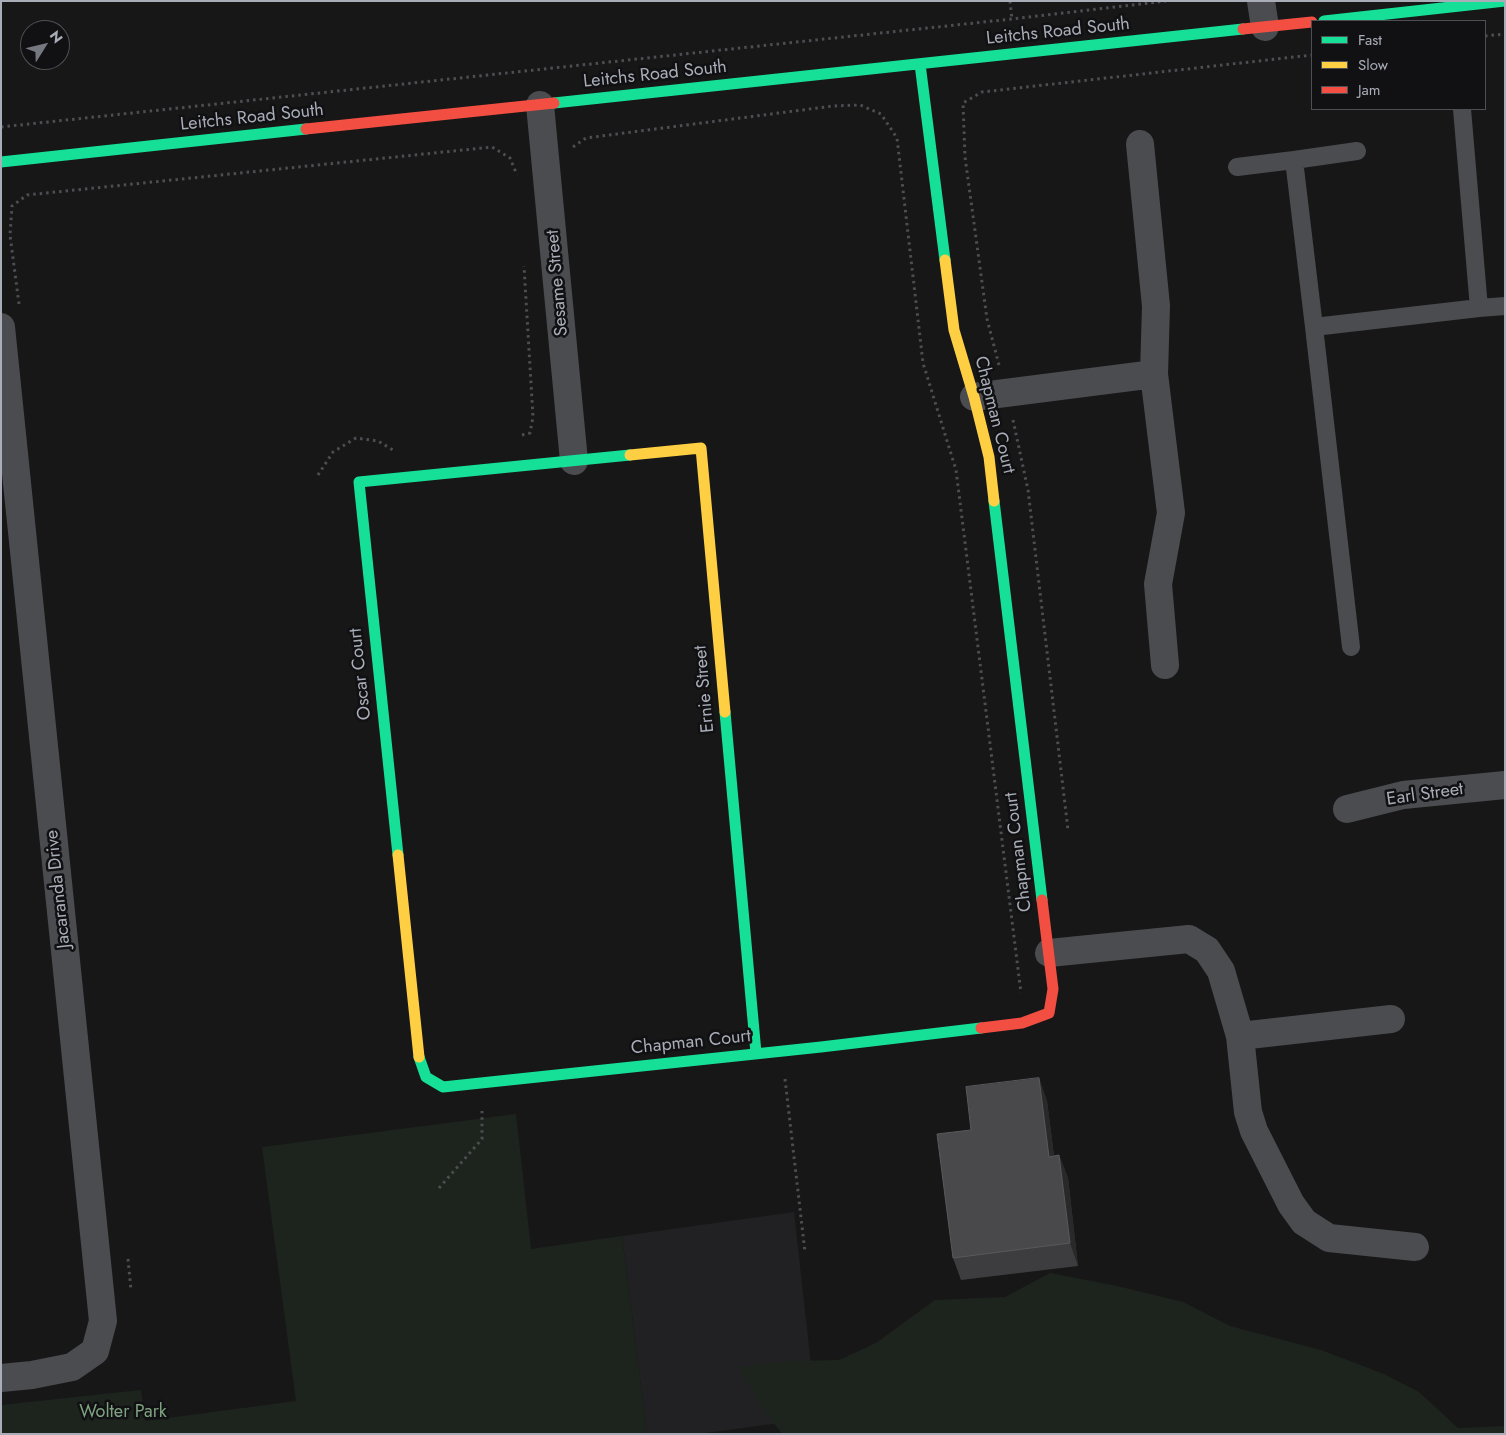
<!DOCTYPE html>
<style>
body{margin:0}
#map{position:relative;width:1506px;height:1435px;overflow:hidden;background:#171717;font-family:Jost,sans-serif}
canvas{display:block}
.frame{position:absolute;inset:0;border:2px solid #a8adb8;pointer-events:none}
.legend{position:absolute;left:1311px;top:20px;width:175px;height:90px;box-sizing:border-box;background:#111113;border:1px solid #4d4f55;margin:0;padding:6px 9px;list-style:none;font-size:15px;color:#a8adb8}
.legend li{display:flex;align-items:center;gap:10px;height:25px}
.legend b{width:25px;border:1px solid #4d4f55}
.north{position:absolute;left:20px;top:20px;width:50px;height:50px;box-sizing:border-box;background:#111113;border:1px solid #4d4f55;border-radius:50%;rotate:54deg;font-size:14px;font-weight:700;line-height:20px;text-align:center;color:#a8adb8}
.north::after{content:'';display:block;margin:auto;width:18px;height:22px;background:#757880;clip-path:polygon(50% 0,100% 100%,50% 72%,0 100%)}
</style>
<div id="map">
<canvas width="1506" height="1435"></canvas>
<div class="frame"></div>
<ul class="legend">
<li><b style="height:6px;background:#16e098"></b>Fast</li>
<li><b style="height:6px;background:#ffcf43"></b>Slow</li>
<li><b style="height:6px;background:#f24e42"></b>Jam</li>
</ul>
<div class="north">N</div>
</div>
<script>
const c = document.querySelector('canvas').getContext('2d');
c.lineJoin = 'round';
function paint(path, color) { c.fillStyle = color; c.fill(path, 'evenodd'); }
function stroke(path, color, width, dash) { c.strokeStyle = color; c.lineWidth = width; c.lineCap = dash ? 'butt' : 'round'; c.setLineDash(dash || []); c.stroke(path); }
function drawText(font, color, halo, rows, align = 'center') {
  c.font = font + ' Jost,sans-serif'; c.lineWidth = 5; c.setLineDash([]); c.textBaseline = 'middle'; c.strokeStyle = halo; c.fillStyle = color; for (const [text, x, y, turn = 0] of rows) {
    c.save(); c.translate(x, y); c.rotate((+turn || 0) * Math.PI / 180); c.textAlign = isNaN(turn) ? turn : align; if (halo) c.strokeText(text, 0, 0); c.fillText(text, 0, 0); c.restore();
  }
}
paint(new Path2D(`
 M794,1212l23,206 -119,16h-51l-25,-198z`), '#212123');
paint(new Path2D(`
 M516,1114l15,135 91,-13 25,198h-646v-29l140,-15 4,31 151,-20 -34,-254z
 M1050,1273l67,13 66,16 47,24 91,24 63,24 35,18 39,36 47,-2v8h-723l-15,-20 -29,-47 51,-6 50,-1 37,-17 59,-43 70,-3z`), '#1d241e');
stroke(new Path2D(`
 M1010,1l2,19
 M1485,36l20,-2
 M1,127l1011,-108 154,-18
 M573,147l13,-9 247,-32 27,-1 21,9 16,24 26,225 33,107 65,523
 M19,304l-9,-69 2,-29 15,-11 465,-48 18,11 7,17
 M999,365l-12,-46 -22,-162 -2,-54 19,-11 330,-37
 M1013,420l15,70 40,340
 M522,435l8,-2 3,-16 -9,-151
 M318,475l15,-23 23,-14 22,3 15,9
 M785,1079l20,173
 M439,1188l43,-49v-28
 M128,1259l3,31`), '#4d4e52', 3, [2.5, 4]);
stroke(new Path2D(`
 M1462,109l17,199 26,-2
 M1357,151l-63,9 20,167 165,-19
 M1237,167l57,-7
 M1314,327l37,320`), '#4b4c50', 18);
stroke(new Path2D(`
 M1261,1l4,26
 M540,105l34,356
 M1140,144l16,162 -2,68 17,139 -13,71 7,81
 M1,327l102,994 -8,30 -23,16 -40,8 -31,3
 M974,397l180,-23
 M1347,809l56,-14 102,-10
 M1049,953l140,-14 18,11 14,21 19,65 8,76 6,19 37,73 13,18 25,16 86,9
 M1240,1036l151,-17`), '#4b4c50', 28);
stroke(new Path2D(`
 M1324,21l181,-20
 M920,64l25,196
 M554,103l689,-74
 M1,162l305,-33
 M994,501l48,399
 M725,712l31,341
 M398,855l-39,-373 271,-27
 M419,1057l7,20 17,10 378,-40 160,-19`), '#16e098', 11);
stroke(new Path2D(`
 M945,260l9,70 20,67 15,60 5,44
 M630,455l71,-7 24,264
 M398,855l21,202`), '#ffcf43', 11);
stroke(new Path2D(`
 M1243,29l69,-7
 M306,129l248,-26
 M981,1028l41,-5 27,-10 4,-24 -11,-89`), '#f24e42', 11);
paint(new Path2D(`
 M1039,1078l8,23 7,55 5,-1 9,23 10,88 -117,14 -8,-22 18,-128z`), '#3d3d3f');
paint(new Path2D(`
 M1039,1078l8,23 10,78 -8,-22z
 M1059,1155l9,23 10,88 -8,-23z`), '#29292a');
const building = new Path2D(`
 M1039,1078l10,79 10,-2 11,88 -117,15 -16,-124 34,-4 -5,-43z`);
paint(building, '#49494c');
stroke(building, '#58595d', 1);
drawText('18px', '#a8adb8', '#111113', [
 ["Leitchs Road South",1058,32,-6],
 ["Leitchs Road South",655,75,-6],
 ["Leitchs Road South",252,118,-6],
 ["Sesame Street",558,283,-95],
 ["Chapman Court",994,415,76],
 ["Oscar Court",361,674,-96],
 ["Ernie Street",705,689,-95],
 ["Earl Street",1425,795,-8],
 ["Chapman Court",1019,852,-97],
 ["Jacaranda Drive",59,889,-96],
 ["Chapman Court",691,1043,-6]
]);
drawText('18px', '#7fa381', '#111113', [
 ["Wolter Park",123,1413]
]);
</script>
